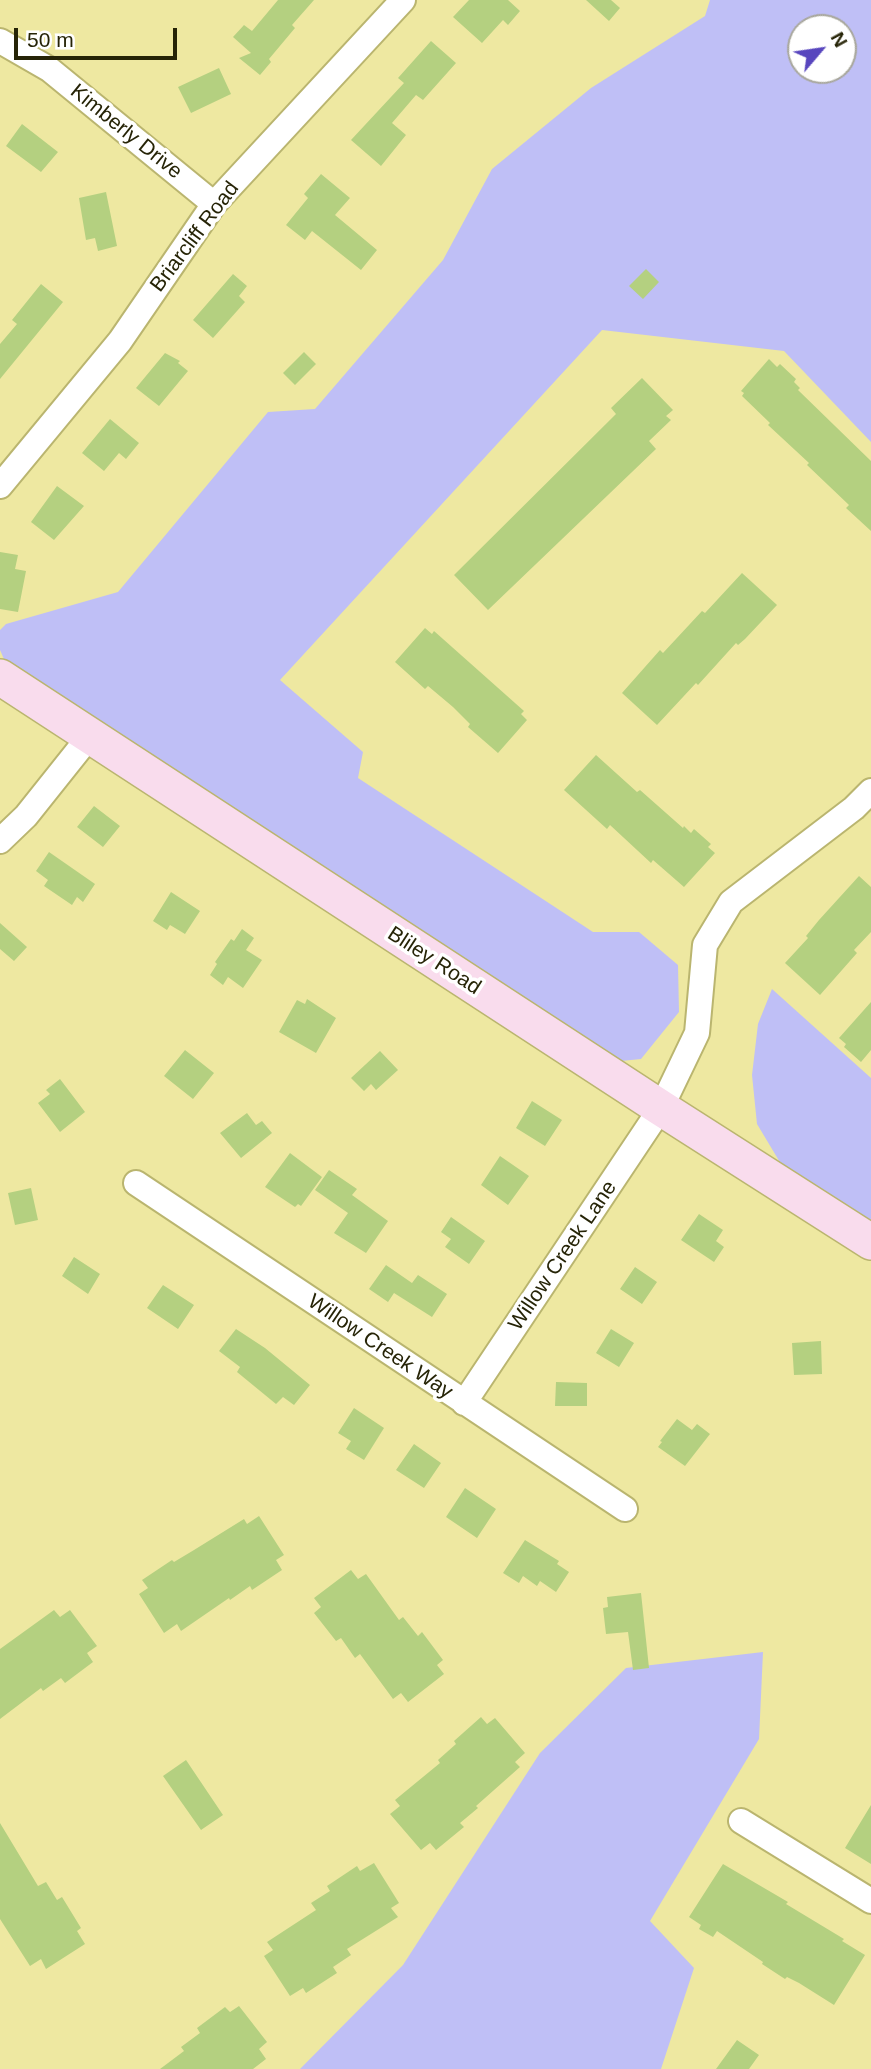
<!DOCTYPE html>
<style>
body{margin:0}
#map{position:relative;width:871px;height:2069px;overflow:hidden;background:#eee8a1;font-family:Arial,sans-serif}
canvas{display:block}
.north{position:absolute;left:787px;top:14px;width:70px;height:70px;box-sizing:border-box;background:#fff;border:2px solid #a8a79c;border-radius:50%;rotate:61deg;font-size:19px;font-weight:700;line-height:28px;text-align:center;color:#262407}
.north::after{content:'';display:block;margin:auto;width:24px;height:32px;background:#5846be;clip-path:polygon(50% 0,100% 100%,50% 72%,0 100%)}
.scale{position:absolute;left:14px;top:28px;width:163px;height:32px;box-sizing:border-box;border:4px solid #262407;border-top:0;padding-left:9px;font-size:21px;line-height:24px;white-space:nowrap;color:#262407;-webkit-text-stroke:5px #fff;paint-order:stroke}
</style>
<div id="map">
<canvas width="871" height="2069"></canvas>
<div class="north">N</div>
<div class="scale">50 m</div>
</div>
<script>
const c = document.querySelector('canvas').getContext('2d');
c.lineJoin = 'round';
function paint(path, color) { c.fillStyle = color; c.fill(path, 'evenodd'); }
function stroke(path, color, width, dash) { c.strokeStyle = color; c.lineWidth = width; c.lineCap = dash ? 'butt' : 'round'; c.setLineDash(dash || []); c.stroke(path); }
function drawText(font, color, halo, rows, align = 'center') {
  c.font = font + ' Arial,sans-serif'; c.lineWidth = 7; c.setLineDash([]); c.textBaseline = 'middle'; c.strokeStyle = halo; c.fillStyle = color; for (const [text, x, y, turn = 0] of rows) {
    c.save(); c.translate(x, y); c.rotate((+turn || 0) * Math.PI / 180); c.textAlign = isNaN(turn) ? turn : align; if (halo) c.strokeText(text, 0, 0); c.fillText(text, 0, 0); c.restore();
  }
}
paint(new Path2D(`
 M710,0h161v442l-87,-91 -182,-21 -322,350 83,72 -5,26 235,154h46l39,33 1,47 -38,47 -30,3 -604,-396 -7,-16v-20l6,-6 112,-32 150,-180 47,-3 128,-149 49,-91 99,-81 114,-72zM801,28h42v42h-42z
 M772,989l99,89v147l-87,-56 -27,-45 -5,-49 6,-51z
 M763,1652l-4,87 -109,182 44,47 -33,101h-361l103,-104 137,-212 86,-85z`), '#bfbff6');
paint(new Path2D(`
 M278,0h36l-22,25 3,3 -26,31 2,3 -11,13 -21,-17 12,-5 -18,-16 11,-12 8,6z
 M469,0h39l12,11 -12,14 -5,-5 -21,23 -29,-26z
 M586,0h25l9,8 -11,13z
 M431,41l25,22 -33,37 -7,-5 -24,28 14,12 -25,31 -30,-26 53,-57 -6,-5z
 M219,68l12,26 -40,19 -13,-26z
 M22,124l36,28 -17,20 -35,-26z
 M321,174l29,24 -15,17 42,35 -16,20 -49,-39 -7,9 -19,-15 22,-27 -4,-4z
 M106,192l11,54 -19,5 -3,-13 -9,2 -7,-42z
 M646,269l13,13 -16,17 -14,-13z
 M233,274l14,12 -8,10 6,6 -32,36 -20,-18z
 M41,284l22,18 -63,77v-35l17,-20 -5,-4z
 M304,352l12,12 -21,21 -12,-12z
 M165,353l15,8 -2,2 10,8 -29,35 -23,-18z
 M769,359l8,8 3,-3 16,15 -2,3 6,6 -2,2 73,71v70l-25,-23 3,-3 -42,-40 2,-2 -41,-38 2,-2 -28,-27 2,-3 -3,-2z
 M642,378l31,32 -7,6 5,4 -22,21 7,8 -168,161 -34,-35 162,-161 -5,-6z
 M110,419l29,24 -13,16 -7,-6 -15,18 -22,-18z
 M57,486l27,20 -30,34 -23,-18z
 M0,552l18,3 -3,14 11,2 -8,41 -18,-3z
 M742,573l35,32 -32,34 -7,6 -2,-2 -38,42 -2,-2 -39,42 -35,-32 38,-43 3,3 39,-42 3,2z
 M425,628l7,6 2,-3 90,80 -3,3 6,6 -29,33 -30,-26 2,-3 -17,-17 -25,-21 -3,3 -30,-27z
 M596,755l41,37 3,-2 43,38 1,-2 7,7 3,-4 17,15 -3,3 7,6 -31,34 -31,-27 -2,3 -41,-38 -3,4 -43,-39z
 M94,806l26,20 -17,21 -26,-20z
 M49,852l46,32 -12,18 -6,-5 -5,8 -28,-19 4,-6 -12,-9z
 M859,876l12,11v45l-17,18 3,3 -37,42 -35,-32 23,-25 -2,-2 13,-16z
 M171,892l29,19 -15,23 -15,-9 -3,5 -14,-9z
 M0,923l27,24 -13,14 -14,-12z
 M242,929l12,9 -8,12 16,10 -19,28 -15,-11 -5,8 -13,-10 7,-11 -2,-2 16,-23 3,2z
 M307,999l29,19 -20,35 -37,-21 18,-32 8,4z
 M871,1002v48l-10,12 -17,-15 2,-3 -7,-6z
 M185,1050l29,23 -21,26 -29,-23z
 M380,1051l18,19 -22,20 -5,-6 -7,7 -13,-13z
 M60,1079l25,33 -25,20 -22,-29 12,-9 -4,-4z
 M532,1101l30,19 -17,26 -29,-18z
 M247,1113l9,12 6,-4 10,12 -31,25 -21,-25z
 M290,1153l32,24 -21,29 -3,-2 -3,3 -30,-20z
 M500,1156l29,20 -21,29 -27,-20z
 M329,1170l28,19 -5,6 36,26 -22,32 -32,-20 14,-20 -33,-23z
 M31,1188l7,32 -23,5 -7,-32z
 M699,1214l24,16 -7,11 8,6 -10,15 -33,-22z
 M451,1217l34,24 -16,23 -24,-17 6,-8 -10,-7z
 M74,1257l26,17 -12,20 -26,-18z
 M386,1265l26,18 6,-8 29,19 -15,23 -38,-24 -6,9 -19,-13z
 M635,1267l22,15 -15,22 -22,-15z
 M163,1285l31,20 -16,24 -31,-21z
 M236,1329l29,19 45,37 -16,20 -11,-8 -7,7 -39,-32 3,-5 -21,-16z
 M611,1329l23,14 -15,24 -23,-14z
 M821,1341l1,33 -28,1 -2,-32z
 M556,1382l31,1v23h-32z
 M354,1408l30,20 -20,32 -18,-11 5,-8 -13,-8z
 M677,1419l15,11 5,-6 13,10 -25,32 -27,-19 4,-5 -2,-1z
 M414,1444l27,19 -17,25 -28,-18z
 M465,1488l31,21 -19,29 -31,-21z
 M259,1516l25,39 -8,5 6,10 -30,20 -2,-4 -20,14 -1,-2 -48,33 -4,-7 -13,9 -25,-39 9,-6 -6,-8 30,-20 2,2 20,-12 50,-31 3,5z
 M525,1540l34,21 -2,3 12,8 -13,20 -16,-11 -3,5 -14,-10 -4,7 -16,-10z
 M351,1570l7,9 8,-5 33,46 4,-3 15,19 4,-4 21,28 -6,5 7,9 -36,28 -7,-9 -8,6 -33,-45 -5,4 -14,-20 -5,3 -22,-28 7,-6 -7,-9z
 M641,1593l8,75 -16,2 -5,-38 -22,2 -3,-26 5,-1 -1,-10z
 M54,1610l6,7 10,-7 27,36 -10,7 6,9 -28,21 -4,-5 -18,13 -2,-3 -41,31v-70z
 M481,1717l6,7 8,-6 30,35 -10,9 5,5 -44,39 2,2 -18,15 4,4 -28,23 -6,-7 -9,7 -31,-36 10,-8 -5,-6 45,-37 -2,-3 18,-16 -2,-3z
 M186,1760l37,55 -22,15 -38,-54z
 M871,1805v59l-26,-16z
 M0,1823l38,63 8,-4 11,18 5,-3 19,31 -4,3 8,13 -39,25 -5,-10 -11,7 -30,-47z
 M374,1863l25,40 -8,5 7,9 -51,32 4,6 -18,12 4,6 -31,20 -3,-5 -13,8 -26,-40 9,-6 -6,-8 49,-32 -5,-7 19,-12 -3,-5 30,-20 3,5z
 M723,1864l65,38 -2,2 58,35 -2,2 23,14 -31,50 -35,-22 -12,-6 -2,2 -23,-15 1,-2 -46,-31 -4,6 -14,-8 2,-4 -12,-8z
 M239,2006l28,36 -8,7 7,10 -13,10h-93l24,-18 -3,-4 19,-14 -3,-5 28,-21 5,5z
 M737,2040l22,15 -10,14h-33z`), '#b4d080');
const street = new Path2D(`
 M0,41l49,28 165,135
 M0,486l120,-145 94,-137 189,-204
 M0,841l26,-25 63,-79
 M136,1183l489,326
 M464,1403l197,-295 36,-75 8,-88 26,-43 123,-94 17,-17
 M741,1821l130,80`);
const secondary = new Path2D(`
 M0,677l661,431 210,134`);
stroke(street, '#bab56f', 28);
stroke(secondary, '#bab56f', 38);
stroke(street, '#fff', 24);
stroke(secondary, '#f9dced', 35);
drawText('21px', '#262407', '#fff', [
 ["Kimberly Drive",126,132,39],
 ["Briarcliff Road",195,237,-53],
 ["Bliley Road",434,961,33],
 ["Willow Creek Lane",563,1256,-56],
 ["Willow Creek Way",380,1347,34]
]);
</script>
